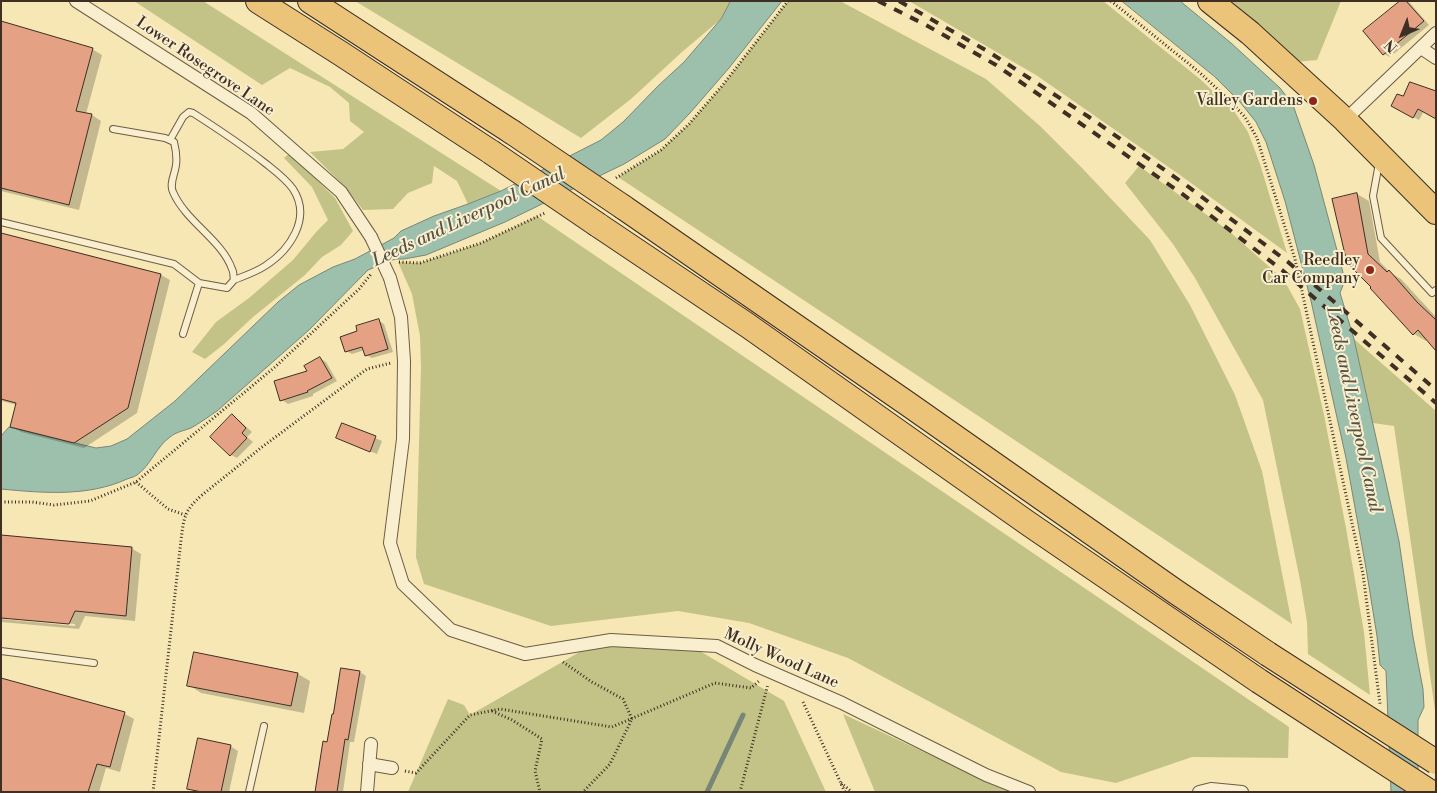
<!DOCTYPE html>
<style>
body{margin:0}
#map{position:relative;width:1437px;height:793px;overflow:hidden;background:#f6e7b4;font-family:"Libre Bodoni",serif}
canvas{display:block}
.frame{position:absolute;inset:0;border:2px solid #3e2e24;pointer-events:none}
.north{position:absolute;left:1377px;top:10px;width:50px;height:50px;-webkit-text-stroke:4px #f9efce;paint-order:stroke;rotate:224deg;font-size:14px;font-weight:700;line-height:20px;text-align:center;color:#3e2e24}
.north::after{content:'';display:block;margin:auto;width:18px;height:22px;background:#3e2e24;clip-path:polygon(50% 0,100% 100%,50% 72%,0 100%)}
</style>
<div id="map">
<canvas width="1437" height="793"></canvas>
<div class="frame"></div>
<div class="north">N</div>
</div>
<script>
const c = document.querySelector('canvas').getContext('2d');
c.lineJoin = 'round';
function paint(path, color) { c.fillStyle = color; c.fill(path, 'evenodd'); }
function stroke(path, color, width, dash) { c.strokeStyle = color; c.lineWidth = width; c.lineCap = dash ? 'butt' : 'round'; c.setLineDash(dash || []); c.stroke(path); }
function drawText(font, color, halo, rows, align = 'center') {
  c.font = font + ' "Libre Bodoni",serif'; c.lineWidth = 4; c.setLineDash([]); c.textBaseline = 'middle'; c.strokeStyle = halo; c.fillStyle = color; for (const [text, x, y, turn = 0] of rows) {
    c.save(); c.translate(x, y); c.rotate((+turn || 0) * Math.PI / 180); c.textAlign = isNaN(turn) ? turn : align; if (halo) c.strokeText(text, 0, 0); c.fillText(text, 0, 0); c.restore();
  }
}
paint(new Path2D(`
 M134,1h69l298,190 -33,13 -11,-23 -23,-15 -2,17 -24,10 -15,16 -30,1 -17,-22 -36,-36 33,-3 21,-17 -14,-11 -1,-18 -19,-16 -40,-19 -28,17z
 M355,1h376l-10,18 -39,33 -51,47 -50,39z
 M788,1h52l146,78 54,47 42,42 68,72 40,65 45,90 27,76 30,153 -674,-447 43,-27 28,-26 33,-38z
 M909,1h194l97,78 34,32 14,21 12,32 27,89 -107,-78 -144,-100z
 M1224,1h117l-24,59 -22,2z
 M290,153l45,45 18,33 -12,14 -19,12 -17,18 -52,42 -30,28 -18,14 -13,-7 24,-30 33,-24 44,-38 24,-29 11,-11 -16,-33 -28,-29z
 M1139,166l90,65 55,49 16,29 24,106 22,113 18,104 6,63 -62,-41 -1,-32 -7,-42 -37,-180 -68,-122 -22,-34 -48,-61z
 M537,216l752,511 -1,31 -96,-1 -76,26 -55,-11 -213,-114 -99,-35 -71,-12 -127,15 -127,-42 -8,-27 5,-190 -1,-31 -8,-42 -14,-32 22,1 61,-20z
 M1354,339l82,72v306l-42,-291 -21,-3z
 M597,642l91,2 96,57 42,91h-418l40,-93 16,6 6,10z
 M843,714l158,74 12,4h-138z`), '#c4c387');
const water = new Path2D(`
 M731,1h51l-53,67 -39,45 -25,26 -41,25 -119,58 -79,33 -22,4h-9l-27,11 -59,60 -92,81c-9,6 -17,12 -26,17 -8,3 -15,4 -21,9 -14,10 -19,28 -33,38 -3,2 -7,3 -10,4 -39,18 -84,14 -126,10v-53l8,-9 87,21 15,-2 16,-7 48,-38 103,-99 21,-17 34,-18 22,-8 39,-21 7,-7 33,-15 34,-12 33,-13 100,-51 22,-18 35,-36 26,-24 37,-43z
 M1122,1h58l51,42 49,45 13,17 21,60 31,115 -5,13 14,46 45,202 14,96 10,52 1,18 -6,13v72h-27l-5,-121 -6,-6 -3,-29 -11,-68 -20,-110 -35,-157 -26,-100 -19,-59 -10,-20 -16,-20 -25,-25z`);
paint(water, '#9dc0ad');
stroke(water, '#778676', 1);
paint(new Path2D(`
 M1402,1h5l3,2 19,22 -39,32 -6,-3z
 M1,23l91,26 10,6 -16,59 6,1 9,6 -22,89 -78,-19z
 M1404,97l20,14 -5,9 -26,-14z
 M1357,194l12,7 11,61 11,11 10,6 35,38v32l-9,-10 -1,2 -12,-7 -42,-46z
 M1,234l160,41 9,5 -33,133 -53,35 -63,-16 -10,-6 6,-21 -16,-4z
 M379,321l5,3 9,28 -21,6 -6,-3 -1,-5 -13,4 -6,-3z
 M320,358l6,4 11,19 -24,13v2l-25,8 -6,-4z
 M233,416l6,4 13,12 -5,5 6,5 -16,16 -6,-3z
 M343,424l39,17 -5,13 -33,-13z
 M131,548l10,6 -6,67 -50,-5 -6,13 -78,-7v-3l74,7v-2l-74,-7z
 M342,669l18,3 6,4 -12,66h-4l-7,50h-27l12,-48z
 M298,674l12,7 -6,32 -103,-20 -12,-8z
 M125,714l9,5 -14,53 -14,-4 -7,24h-98z
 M230,746l8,5 -9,41h-34l-6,-4z`), '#0003');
stroke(new Path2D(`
 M707,792l36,-77`), '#778676', 5);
const building = new Path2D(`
 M1400,1h6l18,20 -41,34 -20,-24z
 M1,21l92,27 -17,63 16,3 -23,91 -68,-17z
 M1410,82l26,9v28l-18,-10 -5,9 -22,-12 6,-12 6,2z
 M1357,193l11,61 19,18 2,-2 28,32 19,18v31l-18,-21 -5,5 -43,-47 1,-1 -24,-24 -15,-64z
 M1,233l160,41 -33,134 -54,35 -64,-16 6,-24 -15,-4z
 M379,319l9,30 -23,7 -3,-9 -17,5 -5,-15 17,-6 -1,-5z
 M320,357l12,21 -25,13 1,1 -28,9 -6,-20 33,-10 -3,-5z
 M232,414l14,14 -4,5 5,5 -17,18 -20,-19z
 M342,423l34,13 -6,16 -34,-14z
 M1,535l131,12 -6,69 -51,-5 -6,13 -68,-6z
 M194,652l104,21 -7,33 -104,-20z
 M341,668l19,3 -12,69 -3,-1 -8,53h-22l8,-51 4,1 5,-28h1z
 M1,678l124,34 -15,55 -13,-3 -9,28h-87z
 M198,738l33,7 -10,47h-19l-15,-3z`);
paint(building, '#e5a183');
stroke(building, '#3e2e24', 1);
const lane = new Path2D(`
 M113,129l52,9 9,4c2,8 3,16 2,23 -1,9 -7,19 -3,27 13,30 49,48 59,77 2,3 1,8 2,11l-7,8 -28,-5
 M170,140l13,-23 6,-5 4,1c25,16 49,32 72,50 10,8 21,16 28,26 19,29 -3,61 -28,77 -9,6 -21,10 -31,14
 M1379,163l-6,33 8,42 51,55 4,-3
 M1,222l173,42 25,19 -16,51
 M1,651l93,12
 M249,792l15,-66`);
const street = new Path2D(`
 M76,1l175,112 90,79 30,45
 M1421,48l15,10
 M1345,120l91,-87
 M390,278l11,39 3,44 -1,78 -13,104 13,41 48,46 74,24 86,-14 106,6 38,19 87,38 144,72 43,17
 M369,764l23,4
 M367,792l4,-48
 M1199,792l12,-3 31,3`);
const highway = new Path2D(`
 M258,1l82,52 151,99
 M310,1l202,131
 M1210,1l40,32 95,87 91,92
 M623,207l285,197 268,188 92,62
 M598,225l149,100 282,199 230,157`);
stroke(lane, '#6c5c48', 8);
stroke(street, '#6c5c48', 14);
stroke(highway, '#3e2e24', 26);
stroke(new Path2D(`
 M1111,1l88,71 29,27 17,18 12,21 38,121 24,111 44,204 17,130
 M616,178l45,-28 28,-26 33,-38 66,-85
 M399,262l21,1 61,-20 64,-30
 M136,482l32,27 17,6
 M1,502h31l22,3 36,-4 46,-19 139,-115 84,-78 13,-16
 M563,662l29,20 31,17 9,20 -22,45 -27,28
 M803,702l42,90
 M492,711l20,9 30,19 -7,32 5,21
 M405,771l11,2 54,-58 30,-6 112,18 103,-44 36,5 8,-7
 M841,783l11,9
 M153,792l28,-252c3,-23 3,-29 21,-45l60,-48 105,-78 24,-6
 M740,792l28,-108`), '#3e2e24', 3, [1, 2.5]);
stroke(lane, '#f9efce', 6);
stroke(street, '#f9efce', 12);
stroke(highway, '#ebc47a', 24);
stroke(new Path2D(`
 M878,1l48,24 70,40 185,128 101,77 154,133
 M899,1l90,51 100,65 97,68 102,77 148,128`), '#3e2e24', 4, [9, 9]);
const streetBridge = new Path2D(`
 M371,237l19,41`);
const highwayBridge = new Path2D(`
 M512,132l111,75
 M491,152l107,73
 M1268,654l168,108
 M1259,681l171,111`);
stroke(streetBridge, '#6c5c48', 14, []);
stroke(highwayBridge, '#3e2e24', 26, []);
stroke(streetBridge, '#f9efce', 12);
stroke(highwayBridge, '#ebc47a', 24);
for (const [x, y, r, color] of [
 [1313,101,5,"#8f2418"],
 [1370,270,5,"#8f2418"]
]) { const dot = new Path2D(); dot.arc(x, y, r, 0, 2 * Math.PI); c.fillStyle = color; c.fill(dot); stroke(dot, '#f9efce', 2); }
drawText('16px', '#3e2e24', '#f9efce', [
 ["Lower Rosegrove Lane",205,67,34],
 ["Molly Wood Lane",781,659,24]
]);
drawText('16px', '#3e2e24', '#f9efce', [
 ["Valley Gardens",1303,101],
 ["Reedley",1360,261],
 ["Car Company",1360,279]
], 'right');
drawText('italic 18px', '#565246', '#f9efce', [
 ["Leeds and Liverpool Canal",469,218,-25],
 ["Leeds and Liverpool Canal",1353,410,78]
]);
</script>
